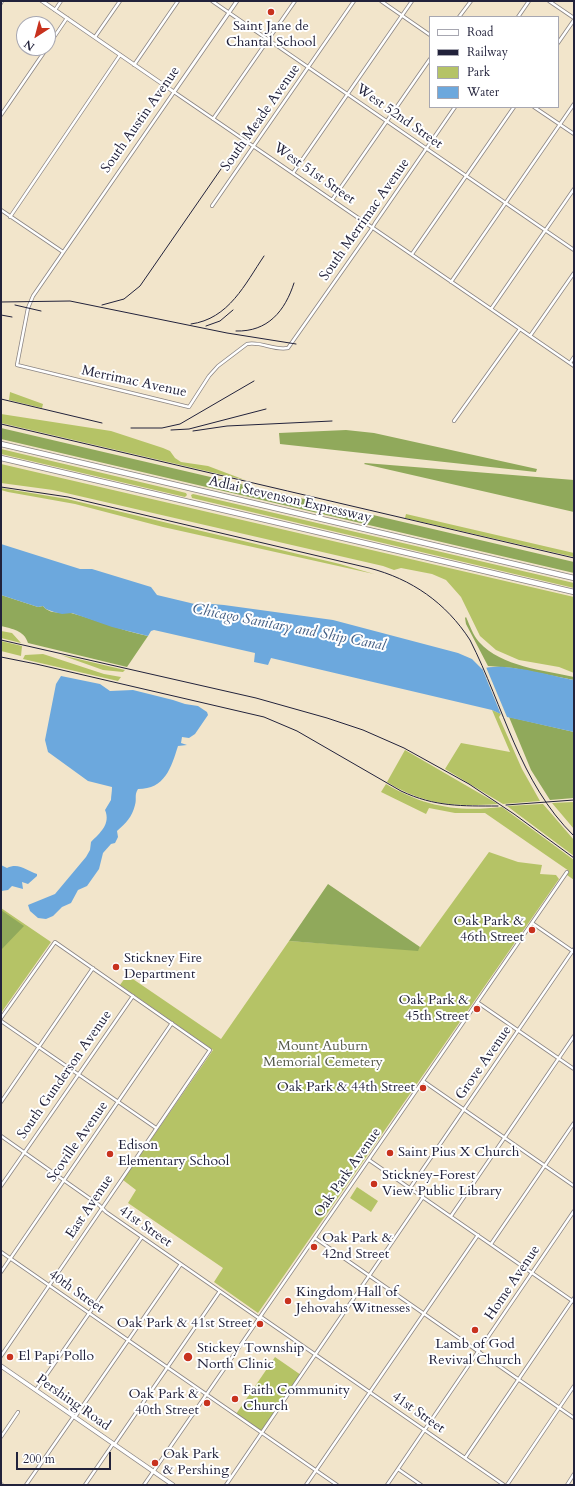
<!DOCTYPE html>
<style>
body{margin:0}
#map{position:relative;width:575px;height:1486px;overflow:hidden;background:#f2e5cb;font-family:Cardo,serif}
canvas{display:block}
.frame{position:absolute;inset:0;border:2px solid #22223b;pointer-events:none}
.legend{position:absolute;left:429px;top:16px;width:130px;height:92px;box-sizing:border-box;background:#fff;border:1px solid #a7a7b1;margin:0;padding:5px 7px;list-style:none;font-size:12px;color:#22223b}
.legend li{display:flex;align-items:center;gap:8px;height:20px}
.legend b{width:20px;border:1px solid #a7a7b1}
.north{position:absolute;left:16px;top:16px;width:40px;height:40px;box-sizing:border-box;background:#fff;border:1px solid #a7a7b1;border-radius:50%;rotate:216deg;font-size:11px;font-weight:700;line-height:16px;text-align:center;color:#22223b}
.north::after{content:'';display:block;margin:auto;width:14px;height:18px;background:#c8321e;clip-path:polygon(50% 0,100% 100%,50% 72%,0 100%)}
.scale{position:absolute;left:16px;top:1452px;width:95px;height:18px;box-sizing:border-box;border:2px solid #22223b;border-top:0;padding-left:5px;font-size:12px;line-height:14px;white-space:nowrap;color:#22223b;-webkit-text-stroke:3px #fff;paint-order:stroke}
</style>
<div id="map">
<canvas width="575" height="1486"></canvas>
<div class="frame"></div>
<ul class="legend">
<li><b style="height:5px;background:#fff"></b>Road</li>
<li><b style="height:5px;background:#22223b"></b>Railway</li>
<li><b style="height:11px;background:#b5c366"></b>Park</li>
<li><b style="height:11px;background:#6ca8dd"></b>Water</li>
</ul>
<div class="north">N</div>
<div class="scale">200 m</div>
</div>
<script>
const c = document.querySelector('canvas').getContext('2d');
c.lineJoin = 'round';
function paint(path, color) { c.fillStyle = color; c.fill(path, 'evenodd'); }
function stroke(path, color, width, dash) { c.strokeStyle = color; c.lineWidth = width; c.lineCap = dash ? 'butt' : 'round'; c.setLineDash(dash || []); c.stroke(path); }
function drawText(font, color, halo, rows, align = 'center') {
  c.font = font + ' Cardo,serif'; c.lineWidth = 4; c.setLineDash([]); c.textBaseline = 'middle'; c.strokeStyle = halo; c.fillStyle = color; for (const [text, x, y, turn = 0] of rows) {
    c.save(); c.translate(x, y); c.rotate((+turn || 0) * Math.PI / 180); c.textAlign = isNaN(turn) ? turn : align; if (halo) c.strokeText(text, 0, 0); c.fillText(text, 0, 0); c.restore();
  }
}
paint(new Path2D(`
 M10,392l33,12 -1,4 -33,-8z
 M1,414l110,17 52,17 7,3 5,7 6,4 27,4 37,14 -244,-57z
 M1,449l173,41 12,3 1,2 -2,2 -184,-43z
 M1,464l573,133v76l-15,-6 -40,-7 -23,-10 -16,-14 -19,-39 -15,-17 -14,-6 -31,-6 -7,2 -11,-4 -330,-76 -52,-7z
 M1,488l66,11 273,65 34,10 -211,-47 -88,-23 -67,-12 -7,-2z
 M193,494l381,89v5l-382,-90 -1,-3z
 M406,514l168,39v4l-169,-39z
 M1,631l11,2 9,10 -20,-5z
 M1,641l21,5 -1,10 -20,-5z
 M43,654l61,20 17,3 -3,4 -95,-22 2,-4z
 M61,655l64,15 -2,2 -20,-2z
 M492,710l9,4 -2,3 23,52 18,32 -37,3 -58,-35 16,-26 49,9z
 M405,750l93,54c-44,3 -73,1 -111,-22z
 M386,784c39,23 71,28 116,23l72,53v20l-7,-5 2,-4 -84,-58h-30l-26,-5 -3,6 -45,-22z
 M574,802v27l-22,-26z
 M543,804l31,36v16l-67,-50z
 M489,852l29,10 24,3 -2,9 16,1 3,4 -301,434 -44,-31 9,-14 -95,-65 8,-13 -13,-10 90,-130 -93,-65 7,-10 94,64 68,-98 129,9z
 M1,908l50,34 -50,71z
 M357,1187l21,14 -7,11 -21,-14z
 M275,1357l26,18 -40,56 -25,-17z`), '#b5c366');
paint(new Path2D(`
 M1,428l573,134v11l-573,-134z
 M346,430l28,3 163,36 -1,3 -256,-28 -1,-11z
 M365,463l209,17v32l-210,-48z
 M1,595l37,12 5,-1c8,10 20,5 28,7 26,7 51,18 77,23l-21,31 -99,-24c-4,-13 -16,-14 -27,-17z
 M466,617c4,9 7,18 13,25 23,25 64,28 95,35v3l-61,-12 -25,-2 -22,-42 -1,-6z
 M509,717l65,15v66l-24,2 -19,-30z
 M328,884l92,63 -2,4 -129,-10z
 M1,910l23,16 -23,24z`), '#90a95b');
paint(new Path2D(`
 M1,544l79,25h12l59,18 6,8 46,11 9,-2 12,1 109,15 125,33 14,6 10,10c20,-8 70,7 92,11v52l-67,-15 -15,-7 -221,-52 -3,7 -14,-3 1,-9 -101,-23 -3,1 -3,5 -36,-9 -40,-14 -10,1 -8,-2 -8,-3 -3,-3 -5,1 -37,-12z
 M61,676l39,8 10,7 23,-1 40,10 12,4 13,2 9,6 1,3 -13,19 -6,4 -7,-1 -1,6 6,2 -9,1c-7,22 -13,43 -40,43 -4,6 -1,10 -3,16 -3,12 -9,18 -18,26l1,6 -3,6 -4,1 -8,9 -4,16 -12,17 -9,4 -7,13 -9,4 -9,9 -7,3 -8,-1 -8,-7 -2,-6 27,-11 31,-37 4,-7 1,-8c9,-9 20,-18 14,-32l6,-10c0,-4 1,-8 1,-13l-24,-6 -40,-29 -3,-12 11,-56z
 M1,865l6,3c12,-6 20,3 30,6v2l-9,8 -6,-2 1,7 -11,-3 -4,4 -7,1z`), '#6ca8dd');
paint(new Path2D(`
 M486,667l21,50 -3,1 -2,-1 -20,-49z`), '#f2e5cb');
const minor = new Path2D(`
 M212,1l362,249
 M381,1l49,34
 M549,1l25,17
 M1,3l1,-2
 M55,10l6,-9
 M459,17l12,-16
 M518,17l11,-16
 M95,37l25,-36
 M558,43l16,-23
 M48,46l19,-28
 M134,65l44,-64
 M455,107l-80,116 -4,7 -83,118c-14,3 -27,-7 -41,-4l-29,22 -9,10 -20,31 -172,-42 11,-57 5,-12 141,-204c66,45 132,90 199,136 67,46 134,92 201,138
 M534,107l40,27
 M1,115l46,-67
 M213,119l82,-118
 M293,173l119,-172
 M332,200l98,-141
 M212,206l142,-205
 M1,210l62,42
 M10,217l110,-162
 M412,254l102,-147
 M451,282l123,-178
 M491,309l83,-120
 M530,336l44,-63
 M570,363l4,-6
 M454,421l66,-92
 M532,923l42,29
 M477,1002l97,67
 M1,1018l54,-76 155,108 -209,306
 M1,1021l155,107
 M423,1081l151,105
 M1,1102l92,-134
 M1,1136l98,69 7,7 154,107
 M369,1160l205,142
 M1,1186l132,-190
 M410,1188l164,-239
 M451,1216l123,-180
 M315,1238l259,180
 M491,1244l83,-121
 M1,1252l336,233
 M1,1272l171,-249
 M261,1317l243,168
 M36,1390l106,-153
 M75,1417l106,-153
 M1,1437l17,-25
 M114,1445l106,-154
 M465,1458l109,-160
 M398,1469l23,16
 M1,1484l1,1
 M26,1485l48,-69
 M85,1485l28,-41
 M144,1485l423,-613
 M226,1485l197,-288
 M306,1485l172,-250
 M387,1485l187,-274
 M507,1485l67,-99
 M567,1485l7,-11`);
const tertiary = new Path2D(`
 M42,1l132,91 63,-91`);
const secondary = new Path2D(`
 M1,1366l172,119`);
const motorway = new Path2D(`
 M1,444l573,134
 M1,458l573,134`);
stroke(minor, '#8a8483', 4);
stroke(tertiary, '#8a8483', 4.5);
stroke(secondary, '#8a8483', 5);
stroke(motorway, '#8a8483', 6);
stroke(minor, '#fff', 2.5);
stroke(tertiary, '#fff', 3);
stroke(secondary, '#fff', 3.5);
stroke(motorway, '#fff', 4.5);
stroke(new Path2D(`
 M1,302l69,-1 157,32 69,11
 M15,305l26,6
 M102,305l22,-6 16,-13 90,-130
 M1,315l11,2
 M191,324c38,-5 54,-40 73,-68
 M206,326l14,-5 13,-11
 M236,331c32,1 49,-20 58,-48
 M1,399l101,24
 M1,424l573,134
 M131,428h31l18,-4 74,-43
 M171,430l18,-1 77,-20
 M193,431l34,-5 105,-5
 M1,487l67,10 301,71c43,11 77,35 101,72 34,67 49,142 104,196
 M1,640l255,58 71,20 36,12 41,18 65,36 45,30 60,44
 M1,657l35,7 228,53 33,14 104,60c34,16 61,15 97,15
 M506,805l68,-5`), '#22223b', 1);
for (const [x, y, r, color] of [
 [271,12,4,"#c8321e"],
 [532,930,4,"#c8321e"],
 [116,967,4,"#c8321e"],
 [477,1009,4,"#c8321e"],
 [423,1088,4,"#c8321e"],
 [390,1153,4,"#c8321e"],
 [110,1154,4,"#c8321e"],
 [374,1184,4,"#c8321e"],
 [314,1247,4,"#c8321e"],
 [288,1301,4,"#c8321e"],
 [260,1324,4,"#c8321e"],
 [475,1330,4,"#c8321e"],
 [10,1357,4,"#c8321e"],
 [188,1357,5,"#c8321e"],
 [235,1399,4,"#c8321e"],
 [207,1403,4,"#c8321e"],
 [155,1463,4,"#c8321e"]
]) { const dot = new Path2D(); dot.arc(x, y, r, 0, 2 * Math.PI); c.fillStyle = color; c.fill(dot); stroke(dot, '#fff', 1.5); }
drawText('14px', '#22223b', '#fff', [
 ["Saint Jane de",271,27,"center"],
 ["Chantal School",271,43,"center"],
 ["Oak Park &",524,922,"right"],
 ["46th Street",524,938,"right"],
 ["Stickney Fire",124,959],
 ["Department",124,975],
 ["Oak Park &",469,1001,"right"],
 ["45th Street",469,1017,"right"],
 ["Oak Park & 44th Street",415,1088,"right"],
 ["Edison",118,1146],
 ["Elementary School",118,1162],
 ["Saint Pius X Church",398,1153],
 ["Stickney-Forest",382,1176],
 ["View Public Library",382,1192],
 ["Oak Park &",322,1239],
 ["42nd Street",322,1255],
 ["Kingdom Hall of",296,1293],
 ["Jehovahs Witnesses",296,1309],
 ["Oak Park & 41st Street",252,1324,"right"],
 ["Lamb of God",475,1345,"center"],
 ["Revival Church",475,1361,"center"],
 ["Stickey Township",197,1349],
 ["North Clinic",197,1365],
 ["El Papi Pollo",18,1357],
 ["Faith Community",243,1391],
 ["Church",243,1407],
 ["Oak Park &",199,1395,"right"],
 ["40th Street",199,1411,"right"],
 ["Oak Park",163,1455],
 ["& Pershing",163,1471]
], 'left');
drawText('14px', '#22223b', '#fff', [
 ["West 52nd Street",399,117,35],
 ["South Meade Avenue",261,118,-55],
 ["South Austin Avenue",141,120,-55],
 ["West 51st Street",314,174,35],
 ["South Merrimac Avenue",365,220,-55],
 ["Merrimac Avenue",134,382,12],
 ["Adlai Stevenson Expressway",290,500,13],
 ["Grove Avenue",484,1063,-55],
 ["South Gunderson Avenue",65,1075,-55],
 ["Scoville Avenue",78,1142,-55],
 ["Oak Park Avenue",348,1173,-55],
 ["East Avenue",90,1207,-56],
 ["41st Street",145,1227,35],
 ["Home Avenue",513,1283,-56],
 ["40th Street",76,1292,35],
 ["Pershing Road",73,1403,35],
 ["41st Street",418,1413,35]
]);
drawText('14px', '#555a4a', '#fff', [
 ["Mount Auburn",323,1047],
 ["Memorial Cemetery",323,1063]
]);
drawText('italic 15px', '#435e84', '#fff', [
 ["Chicago Sanitary and Ship Canal",289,628,11]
]);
</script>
